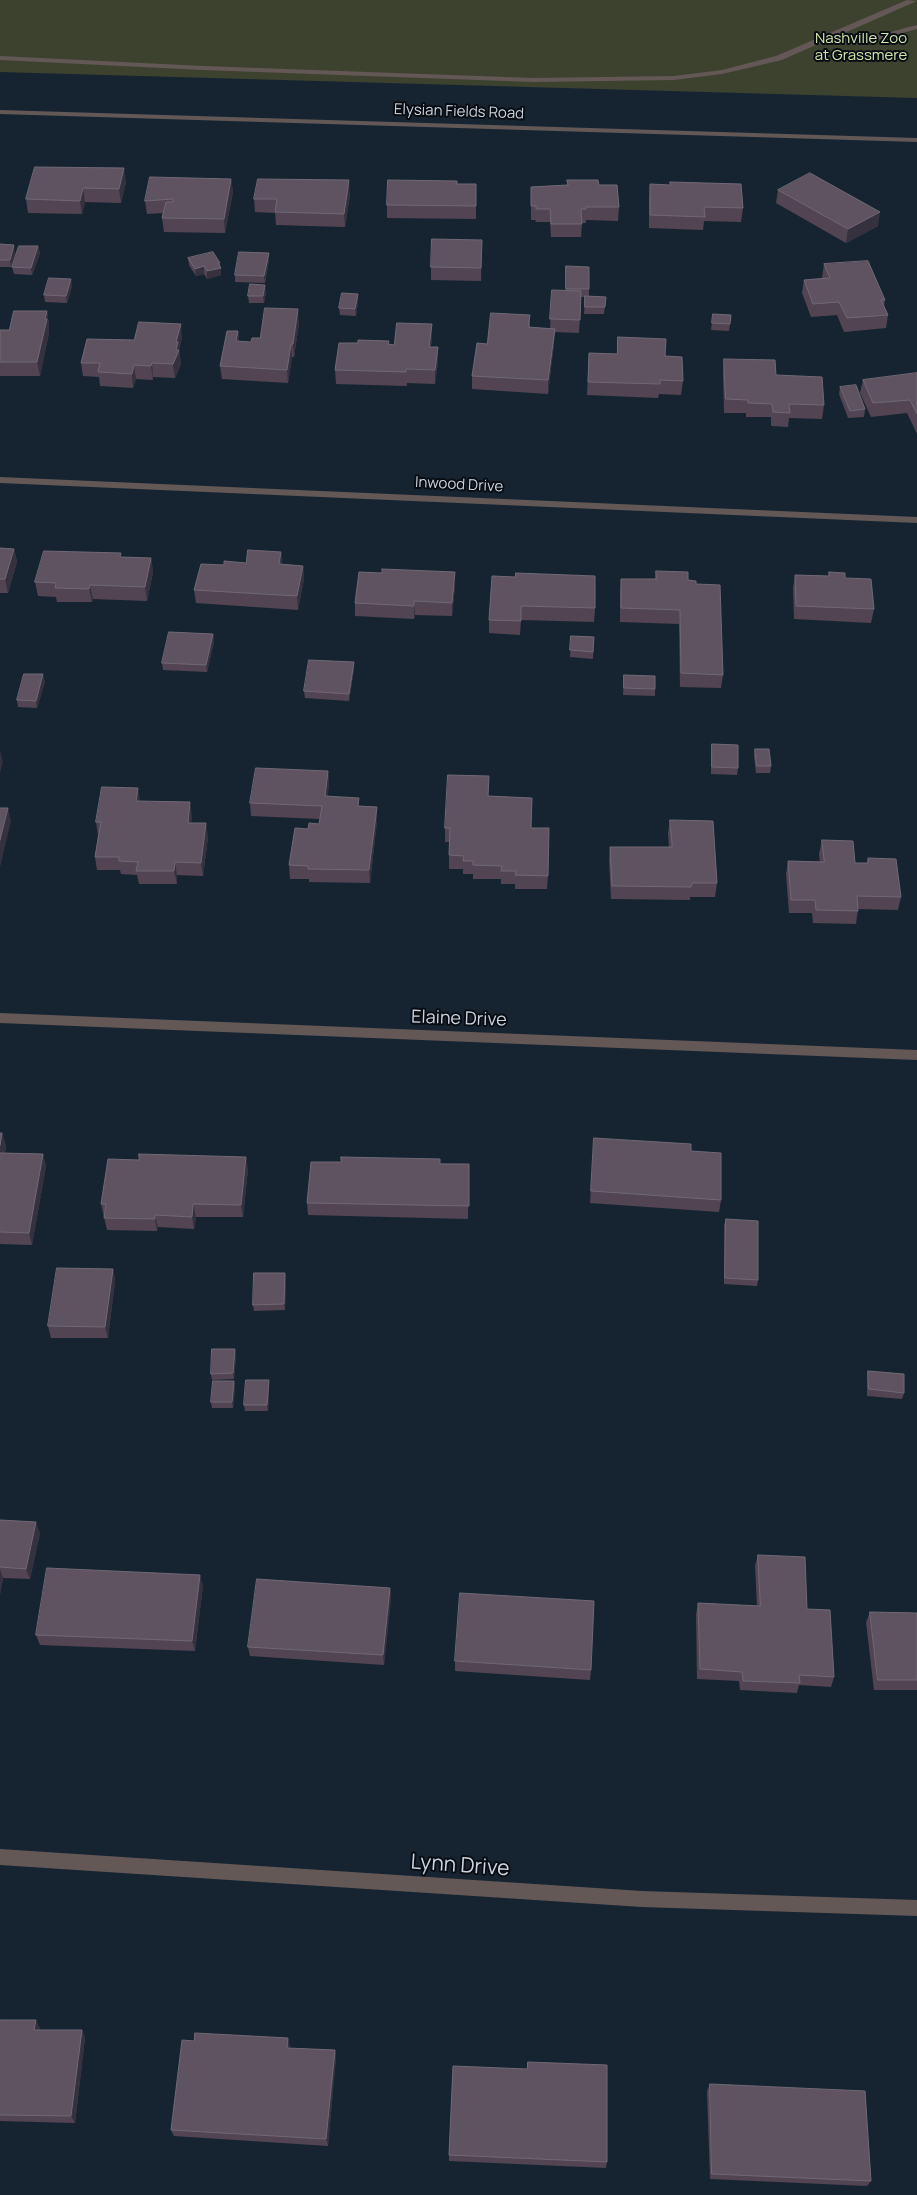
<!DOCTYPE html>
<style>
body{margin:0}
canvas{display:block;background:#162432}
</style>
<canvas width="917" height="2195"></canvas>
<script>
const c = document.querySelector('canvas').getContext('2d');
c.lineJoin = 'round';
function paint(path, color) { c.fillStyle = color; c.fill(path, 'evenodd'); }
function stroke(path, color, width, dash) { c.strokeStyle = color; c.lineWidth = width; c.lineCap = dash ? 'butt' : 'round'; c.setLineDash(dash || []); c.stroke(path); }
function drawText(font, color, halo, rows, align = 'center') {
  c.font = font + ' Manrope,sans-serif'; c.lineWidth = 4; c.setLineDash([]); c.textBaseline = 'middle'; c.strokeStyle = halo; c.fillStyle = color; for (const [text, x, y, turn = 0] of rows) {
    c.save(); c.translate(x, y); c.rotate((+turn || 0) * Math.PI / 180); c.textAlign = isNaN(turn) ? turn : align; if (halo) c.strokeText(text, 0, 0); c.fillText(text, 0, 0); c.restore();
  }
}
paint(new Path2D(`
 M0,0h917v98l-917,-26z`), '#3d422e');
paint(new Path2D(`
 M907,0l10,1 -84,37c32,5 53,-6 84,-13v4l-54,15 -12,1 -26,-4 -43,19 -60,14 -48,6 -141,2 -330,-12 -203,-10v-4l203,10 330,12 141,-2 48,-6 54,-14z`), '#635856');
paint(new Path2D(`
 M0,110l917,28v4l-917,-28z
 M0,477l917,40v6l-917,-40z
 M0,1013l917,37v10l-917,-37z
 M0,1849l642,42 275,9v16l-275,-9 -642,-42z`), '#635856');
paint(new Path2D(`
 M35,167l91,15 -5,21 -36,-1 -3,12 -54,-1 -2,-14z
 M231,179l2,13 -8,41 -61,-1 -2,-14 1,-5 -16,1 -2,-13z
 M567,180l32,5 20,22 -1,14 -32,-1v3h-4l-1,14h-30l-1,-15h-15l1,-2h-5v-33l36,-2z
 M457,181v3h19v35l-89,-1v-13z
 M650,184l93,24 -2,14 -37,-1 -1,9 -54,-2v-30z
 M778,190l100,36 -32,17 -70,-40z
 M350,194l-5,33 -69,-2 -1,-12 -20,-1 -1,-13z
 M482,240l-1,41 -50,-1v-13z
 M0,244l15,8 -4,15h-11z
 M38,246l2,7 -8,22 -18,-1 -2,-7z
 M269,253v7l-4,23 -30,-1v-7z
 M188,258l32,5 1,12 -14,4 -3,-5 -8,2 -7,-11z
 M824,264l61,36 -1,6 4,9 -2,13 -42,4 -7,-17 -26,2 -9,-24 2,-13 18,-2z
 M566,266l23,23v7l17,1 -2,17h-20l1,-17h-4l-2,36 -25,-1v11l-6,51 -76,-5v-13l15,-32 43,-29v12l20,2 2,-39h14z
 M72,286l-5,17 -22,-1 -1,-7z
 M266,292l-2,11h-15l-1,-7z
 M358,294v7l-2,15 -16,-1 -1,-7z
 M47,311l2,14v8l-9,43h-40v-46h9z
 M713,314l18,1 -2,16 -18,-1z
 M299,323l-5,34h-2l-4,26 -66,-4 -2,-13 18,-35 1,11h12z
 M432,324v13l-1,10h7v14l-3,23 -28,-1v3l-71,-2 -1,-14 54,-25h5z
 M182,337l-3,13 2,14 -6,14 -22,-1v3l-17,-1 -3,9 -33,-2 -1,-9 -16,-1 -2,-13 53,-23z
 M618,337l47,19 18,25 -2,14 -22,-1 -1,4 -71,-3 2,-42 28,1z
 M724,359l52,16 48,30 -2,14 -33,-1 -1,9 -17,-1v-9h-25v-4h-22l-1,-40z
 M917,373v61l-10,-21 -36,4 -11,-24 3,-13z
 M840,387l25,22 -1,8 -16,1 -9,-24z
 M0,548l14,1 3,13 -9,31h-8z
 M281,552l1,12 21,2 1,13 -6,31 -102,-7 -2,-13 30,-25 22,-2z
 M122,557l29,1 2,14 -6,29 -54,-2 -1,3h-35l-1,-5 -18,-1 -3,-14z
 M656,571l32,9 8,4 27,91 -2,13 -41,-1 -1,-63 -59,-2v-30l1,-13h34z
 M829,572l16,6 29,31 -3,14 -77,-4 -1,-30 2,-14 33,1z
 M382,573l73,13 -3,30 -37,-1 -1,4 -59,-3v-13z
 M515,577l80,31 -1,14 -73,-2 -1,15 -31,-2v-13z
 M213,634l1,8 -7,30 -44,-2 -1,-7z
 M571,636l23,1 -1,22 -23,-2z
 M354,662v7l-5,32 -44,-3 -1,-7z
 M624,675l31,14v7l-32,-1z
 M45,682l-8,26 -19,-1 -1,-7z
 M712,744l26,24 -1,7 -26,-1v-23z
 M755,749l16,17 -1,7h-14l-2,-17z
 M328,771l1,14 -2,11 33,10 17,1v14l-7,62 -61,-1v-3h-19l-1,-14 19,-36 11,-5 1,-5 -69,-3 -1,-13z
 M488,796l43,32 17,48 -1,13h-32v-5h-14v-5h-28v-5h-10v-5h-14v-27h-4v-14z
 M140,801l52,15 -1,7 17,14 -5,39 -26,-1v9h-38l-2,-9 -16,-1 -1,-4h-23l-2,-13 3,-22 -2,-13z
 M670,820l47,63 -2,14h-25v3l-79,-1 -2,-39 1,-13h59l-1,-14z
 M822,840l33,23h12l1,-5 33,39 -3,13 -40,-1 -2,15 -43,-1 -1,-10h-23l-3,-39 2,-13 32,1 -1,-8z
 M0,1133h2l4,13 -1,7 38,1 3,12 -14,79 -32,-1z
 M594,1138l97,13 30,49 -2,12 -129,-9z
 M341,1162l128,2 -1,55 -160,-4 -1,-12z
 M248,1169l-5,48h-47l-2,12 -36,-2 -1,4 -50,-1 -6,-26z
 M726,1219l32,61 -1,6 -33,-2v-59z
 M113,1269l2,12 -7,57h-57l-3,-12z
 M286,1279l-1,31 -31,1 -1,-6z
 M236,1355l-2,24 -22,1 -1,-6z
 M868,1371l36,22 -2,6 -35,-3v-19z
 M269,1380v6l-1,25h-23l-1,-6z
 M234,1381l1,6 -2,21h-21l-1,-6z
 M0,1520l40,13 -10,46 -27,-1 -3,16z
 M758,1555l49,54 27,68 -3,10 -32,-2 -2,8 -57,-3 -1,-9 -42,-2 -1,-65 2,-11 59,3 -2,-40z
 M203,1585l-8,66 -155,-6 -4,-10z
 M390,1588l1,10 -7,67 -134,-9 -2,-9z
 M870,1612l47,1v77h-43l-8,-68z
 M455,1661l136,9 -1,10 -135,-9z
 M0,2020l40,8v2h42l3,8 -10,85 -75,-2z
 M194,2041l96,4v3l45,2 1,7 -8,89 -154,-10 -3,-6z
 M527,2069l80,93 -1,6 -157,-7v-6z
 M710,2084l161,97 -4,5 -157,-7 -3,-88z`), '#524452');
paint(new Path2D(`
 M124,168l2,14 -5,21 -2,-14z
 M231,179l2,13 -8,41 -1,-14z
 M349,180l1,14 -5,33 -1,-13z
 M83,188l2,14 -3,12 -2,-13z
 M880,212l-2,14 -32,17 2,-14z
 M14,245l1,7 -4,15 -1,-7z
 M38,246l2,7 -8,22 -1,-7z
 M269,253v7l-4,23 -1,-7z
 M218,263h2l1,12 -14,4v-8z
 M204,266v8l-8,2 -1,-7z
 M71,279l1,7 -5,17 -1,-7z
 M265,285l1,7 -2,11 -1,-7z
 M358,294v7l-2,15 -1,-7z
 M298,309l1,14 -5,34 -1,-13z
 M47,311l2,14v8l-9,43 -3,-14z
 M181,324l1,13 -3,13 2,14 -6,14 -2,-14 3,-22z
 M432,324v13l-3,24v-14z
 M555,329l-1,14 -6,51v-14z
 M238,331l2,14 -4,-4z
 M291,344l1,13 -4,26 -1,-13z
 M438,347v14l-3,23v-14z
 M152,363l1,14v3l-2,-14z
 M134,365l2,14 -3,9 -1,-14z
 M14,549l3,13 -9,31 -3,-14z
 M281,552l1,14 -3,-2z
 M151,558l2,14 -6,29 -2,-14z
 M303,566l1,13 -6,31 -1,-14z
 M455,572v14l-3,30v-13z
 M90,585l3,14 -1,3 -3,-13z
 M414,601l1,14 -1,4z
 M213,634l1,8 -7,30 -1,-7z
 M354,662v7l-5,32v-7z
 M43,674l2,8 -8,26 -1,-7z
 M0,751l3,11 -3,11z
 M328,771l1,14 -3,24 -1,-13z
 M138,788l2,13h-4z
 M190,802l2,14 -2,20 -2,-13z
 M377,807v14l-7,62 -1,-13z
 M8,808l3,13 -11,46v-27z
 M206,823l2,14 -5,39 -2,-13z
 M175,862l2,13v9l-3,-13z
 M2,1133l4,13 -4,19 -2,-7v-13z
 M43,1154l3,12 -14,79 -3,-12z
 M246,1157l2,12 -5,48 -2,-12z
 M193,1204l3,13 -2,12 -2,-12z
 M155,1215l3,12 -1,4 -2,-12z
 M113,1269l2,12 -7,57 -3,-11z
 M285,1273l1,6 -1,31 -1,-6z
 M235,1349l1,6 -2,24 -1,-6z
 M269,1380v6l-1,25 -1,-6z
 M234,1381l1,6 -2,21 -1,-6z
 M36,1522l4,11 -10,46 -4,-10z
 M0,1569l3,9 -3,16z
 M200,1575l3,10 -8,66 -3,-10z
 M390,1588l1,10 -7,67 -1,-10z
 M36,2020l4,8 -1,10 -5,-8z
 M82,2030l3,8 -10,85 -4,-7z
 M288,2038l2,7 -1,10 -2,-7z
 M335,2050l1,7 -8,89 -2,-7z`), '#35313f');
const building = new Path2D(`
 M35,167l89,1 -5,21 -36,-1 -3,13 -54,-2z
 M810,173l70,39 -32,17 -70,-39z
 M150,177l81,2 -7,40 -62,-1 4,-16h7v-3l-28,2z
 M258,179l91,1 -5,34 -69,-2 2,-13h-23z
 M388,180l69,1v3h19v22l-89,-1z
 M567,180h31l1,5h18l2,22h-33v2h-5l1,15h-31l-1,-15h-14v-3h-5v-19l37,-2z
 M670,182l71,2 2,24 -39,-1 1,10 -55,-2v-31l20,1z
 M432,239l50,1 -1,28 -50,-1z
 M0,244l14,1 -4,15h-10z
 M19,246h19l-7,22 -19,-1z
 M213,252l7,11h-2l3,5 -14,3 -3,-5 -9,3 -7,-11z
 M239,252l30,1 -5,23 -29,-1z
 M868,261l17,39h-4l7,15 -41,3 -8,-16 -26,2 -9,-24 26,-2 -6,-14z
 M566,266l23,1v22h-23z
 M49,278l22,1 -5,17 -22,-1z
 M250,284l15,1 -2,11h-15z
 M552,290l29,1 -1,29 -30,-1z
 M342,293l16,1 -3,15 -16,-1z
 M585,296l21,1 -1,10h-20z
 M265,308l33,1 -5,35h-2l-4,26 -67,-4 7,-35h11l-2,10 15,1 1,-4h8z
 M14,311h33l-2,8h2l-10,43h-37v-32h9z
 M491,313l39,2 -2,12 27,2 -7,51 -76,-4 5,-33 10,1z
 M713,314l18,1 -1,9 -18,-1z
 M139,322l42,2 -5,18h2l-2,8h3l-6,14 -21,-1 -1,3 -17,-1 -2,9 -34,-2 2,-9h-19l6,-24 47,1z
 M397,323l35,1 -3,23h9l-3,23 -29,-1v3l-71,-2 4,-27h19v-3l31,1 -1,3 6,1z
 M618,337l48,2 -1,17 17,1 1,24 -23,-1v4l-72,-2 1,-29 28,1z
 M724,359l51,1 1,15 46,2 2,28 -35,-1 1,9 -17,-1 -1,-8 -24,-1v-3l-22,-1z
 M917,373v41l-7,-14 -37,3 -10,-23z
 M856,385l9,24 -15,2 -10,-24z
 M0,548l14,1 -9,30h-5z
 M248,550l33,2 -2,12 24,2 -6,30 -103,-6 7,-26 23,1v-4l22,2z
 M44,551l77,2 -1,4 31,1 -6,29 -55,-2 -1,4 -34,-1 1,-5 -21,-1z
 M382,569l73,3 -3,31 -38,-2v5l-59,-3 4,-31 23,1z
 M656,571l32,1v8l8,1v3l24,1 3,90 -42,-2 -1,-63 -59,-2v-29h35z
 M829,572l16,1v5l26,1 3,30 -78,-3 -1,-31 34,1z
 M516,573l79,3v32l-74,-2v15l-32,-1 3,-44 23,1z
 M169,632l44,2 -7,31 -44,-2z
 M571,636l23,1 -1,15 -23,-2z
 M309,660l45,2 -5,32 -45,-3z
 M24,674h19l-7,27 -19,-1z
 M624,675l31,1v13l-31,-1z
 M712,744l26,1v23l-26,-1z
 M755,749h14l2,17h-14z
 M256,768l72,3 -3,25 34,2 -1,8 19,1 -8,63 -61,-1v-3l-19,-1 6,-37 13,1 1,-6 10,1 3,-18 -72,-3z
 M448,775l41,1 -1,20 44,2 -1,30h18l-1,48 -33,-1 1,-4h-15l1,-5 -29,-1v-4h-10l1,-5 -15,-1 1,-27h-5z
 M102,787l36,1 -2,13 54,1 -2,21h18l-5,40 -26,-1 -1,9h-38l2,-9 -19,-1v-4h-24l6,-35h-5z
 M0,808h8l-8,32z
 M670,820l43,1 4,62h-25l-1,4 -79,-1 -2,-39h62z
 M822,840l31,1 2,22h13v-5l28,1 5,38 -44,-1 1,15 -42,-1 -1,-10h-24l-3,-39 36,1z
 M0,1133h2l-2,12z
 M594,1138l97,6v7l30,2v47l-130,-9z
 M0,1153l43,1 -14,79 -29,-1z
 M139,1154l107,3 -5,48 -48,-1 -1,13 -37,-2v4l-51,-1 2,-14h-5l7,-45 31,1z
 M341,1157l99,2v5h29v42l-162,-3 4,-41h30z
 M726,1219l32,2v59l-33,-2z
 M57,1268l56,1 -8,58 -57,-1z
 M254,1273h31l-1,31 -31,1z
 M212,1349h23l-2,24 -22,1z
 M868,1371l36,3v19l-35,-4z
 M246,1380h23l-2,25h-23z
 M213,1381h21l-2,21h-21z
 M0,1520l36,2 -10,47 -26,-2z
 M758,1555l47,2 2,52 23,1 4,67 -35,-2 1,8 -57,-2 -1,-9 -42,-3 -2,-66 62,3z
 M47,1568l153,7 -8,66 -156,-6z
 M257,1579l133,9 -7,67 -135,-8z
 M460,1593l134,8 -3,69 -136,-9z
 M870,1612l47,1v67h-39z
 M0,2020h36l-2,10h48l-11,86 -71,-1z
 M195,2033l93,5 -1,10 48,2 -9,89 -155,-9 11,-90 12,1z
 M528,2062l79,3v97l-158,-7 4,-89 74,3z
 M710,2084l155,7 6,90 -159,-7z`);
paint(building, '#5f5362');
stroke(building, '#706875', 1);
drawText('15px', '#d6e4ac', '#070d13', [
 ["Nashville Zoo",861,39],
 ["at Grassmere",861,56]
]);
drawText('15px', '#cbd4de', '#070d13', [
 ["Elysian Fields Road",459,112,2],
 ["Inwood Drive",459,485,3]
]);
drawText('18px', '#cbd4de', '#070d13', [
 ["Elaine Drive",459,1019,2]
]);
drawText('21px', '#cbd4de', '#070d13', [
 ["Lynn Drive",460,1866,4]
]);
</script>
